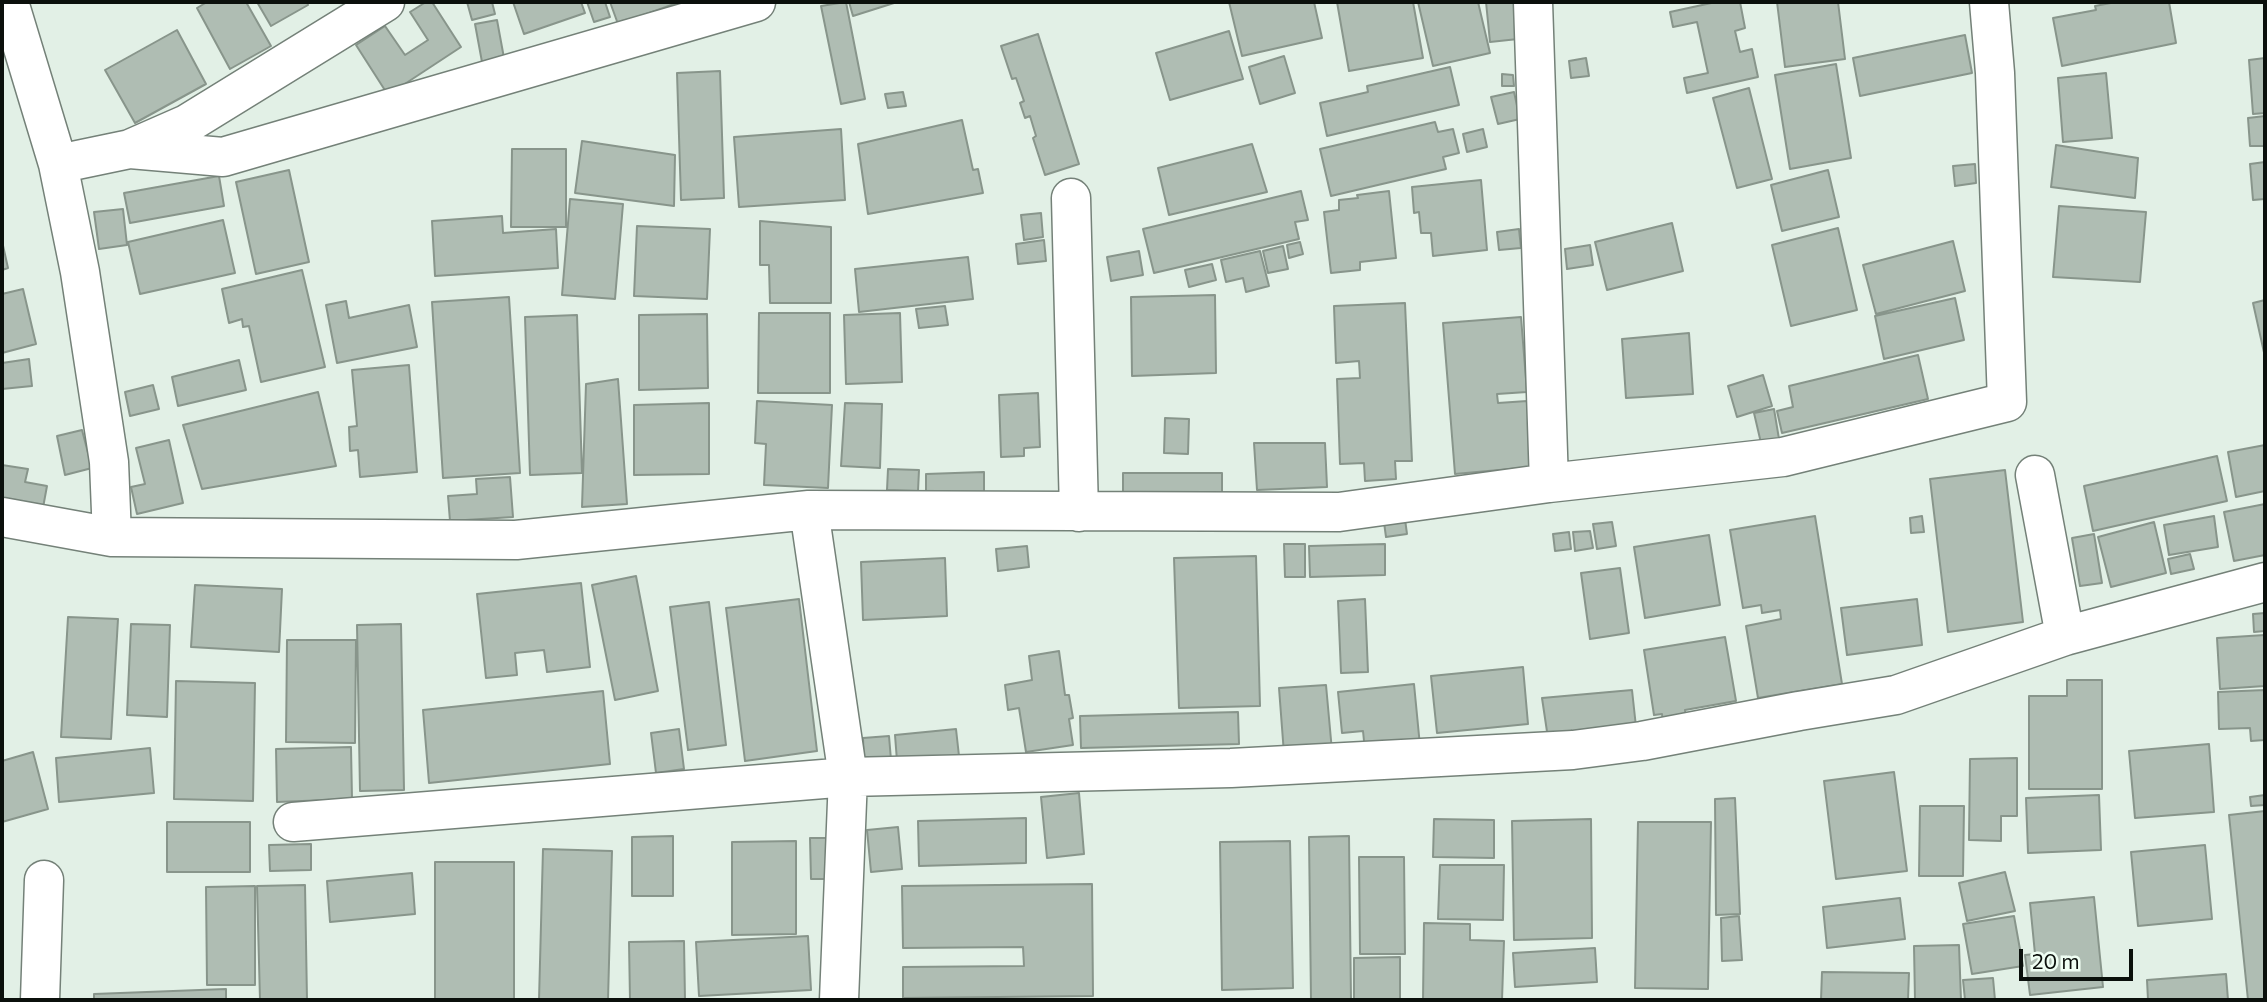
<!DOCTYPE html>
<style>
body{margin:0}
#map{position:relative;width:2267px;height:1002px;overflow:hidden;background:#e2f0e6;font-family:Commissioner,sans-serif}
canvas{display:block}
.frame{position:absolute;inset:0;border:4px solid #0b100c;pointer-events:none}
.scale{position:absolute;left:2019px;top:949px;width:114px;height:32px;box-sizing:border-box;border:4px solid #0b100c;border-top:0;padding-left:9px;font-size:21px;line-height:24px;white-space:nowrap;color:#0b100c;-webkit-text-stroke:5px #effef3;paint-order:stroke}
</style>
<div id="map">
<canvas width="2267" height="1002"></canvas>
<div class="frame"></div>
<div class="scale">20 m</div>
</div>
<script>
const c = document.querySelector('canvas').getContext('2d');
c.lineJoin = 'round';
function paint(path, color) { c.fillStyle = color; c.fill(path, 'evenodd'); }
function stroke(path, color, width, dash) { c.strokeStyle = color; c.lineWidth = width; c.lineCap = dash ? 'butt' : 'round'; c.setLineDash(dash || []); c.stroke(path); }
const building = new Path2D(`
 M207,2h39l25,44 -41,23 -33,-61z
 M257,2h50l1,3 -37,21z
 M426,2h6l29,45 -73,48 -32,-50 29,-19 20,29 23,-15 -18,-28z
 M467,2h25l3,12 -23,6z
 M513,2h68l4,11 -61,21z
 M587,2h18l5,15 -16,5z
 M610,2h70l-62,22z
 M846,2l19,97 -24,5 -20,-98z
 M849,2h45v1l-41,13z
 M1229,2h85l8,36 -80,18z
 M1337,2h76l10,56 -74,13z
 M1418,2h60l12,51 -57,13z
 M1486,2h28l4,37 -28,3z
 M1716,2h24l5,26 -10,3 5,21 12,-3 6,28 -71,16 -3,-15 24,-5 -11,-51 -24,5 -3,-15z
 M1777,2h61l7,57 -60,8z
 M2116,2h53l7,41 -114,23 -9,-48 43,-8 -1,-4z
 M497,20l7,38 -22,4 -7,-38z
 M177,30l29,54 -71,39 -30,-53z
 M1229,31l14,48 -73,21 -14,-47z
 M1038,34l41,130 -34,11 -12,-37 3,-2 -6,-20 -5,2 -5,-15 4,-2 -8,-23 -4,1 -11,-33z
 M1965,35l7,38 -112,23 -7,-38z
 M1284,56l11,37 -35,11 -11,-37z
 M1586,58l3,18 -18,2 -2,-17z
 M2265,58v55l-12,1 -4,-54z
 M1836,64l15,94 -61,11 -15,-94z
 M1450,67l9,38 -132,31 -7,-33 48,-11 -1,-6z
 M720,71l4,127 -43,2 -4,-127z
 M2106,73l6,65 -49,4 -5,-64z
 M1502,74l11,1 1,11h-12z
 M1749,88l23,91 -35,9 -24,-90z
 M903,92l3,14 -18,2 -3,-14z
 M1514,92l6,27 -22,5 -7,-27z
 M2265,116v30h-15l-2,-28z
 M962,120l11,50 5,-1 5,24 -115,21 -10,-70z
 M1435,122l3,10 15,-3 6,24 -16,4 3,12 -115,27 -11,-47z
 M841,129l4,71 -106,7 -5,-70z
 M1483,129l4,18 -20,5 -4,-18z
 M582,141l93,14 -1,51 -99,-13z
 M1252,144l15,48 -98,23 -11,-47z
 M2056,145l82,13 -3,40 -84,-11z
 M512,149h54v78h-55z
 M2265,162v37l-12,1 -3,-36z
 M1975,164l1,19 -21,3 -2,-20z
 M289,170l20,92 -53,12 -20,-92z
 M1828,170l11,47 -57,14 -11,-46z
 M219,176l5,30 -94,17 -6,-30z
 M1481,180l6,70 -54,6 -2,-23h-10l-2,-21 -5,1 -2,-26z
 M1301,191l7,29 -13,2 4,17 -145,34 -11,-44z
 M1389,191l7,67 -36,4v8l-29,3 -7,-61 15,-2v-10l19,-2 -1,-3z
 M570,199l53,5 -8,95 -53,-4z
 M2059,206l87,6 -6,70 -87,-5z
 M123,209l4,36 -28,4 -5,-37z
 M1041,213l2,24 -19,3 -3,-25z
 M502,216l1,17 53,-4 2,39 -123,8 -3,-55z
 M223,220l12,53 -95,21 -12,-52z
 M760,221l71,6v76h-61l-1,-38h-9z
 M1672,223l11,48 -76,19 -12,-48z
 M637,226l73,3 -3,70 -73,-3z
 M1838,228l19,82 -66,16 -19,-81z
 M1519,229l2,19 -22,2 -2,-18z
 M1044,240l2,21 -28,3 -2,-20z
 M2,241l6,27 -6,2z
 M1953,241l12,50 -89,23 -13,-49z
 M1300,242l3,12 -14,4 -2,-13z
 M1590,245l3,20 -26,4 -2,-20z
 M1283,246l5,23 -20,4 -5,-22z
 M1139,251l4,24 -32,6 -4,-24z
 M1260,251l9,35 -23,6 -3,-14 -17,4 -5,-22z
 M968,257l5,42 -114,13 -4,-43z
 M1212,264l4,16 -27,7 -4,-17z
 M302,270l23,97 -64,15 -12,-56 -6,1 -1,-8 -13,4 -7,-34z
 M23,289l13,55 -34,9v-59z
 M1215,295l1,78 -84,3 -1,-79z
 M509,297l11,176 -77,5 -11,-176z
 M1955,298l9,42 -80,19 -9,-43z
 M2265,300v57l-12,-54z
 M346,301l3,17 60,-13 8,42 -80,16 -11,-58z
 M1405,303l7,158h-17l1,18 -31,2 -1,-18 -24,1 -3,-85 23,-1 -1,-17 -23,2 -2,-57z
 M945,306l3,19 -29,3 -3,-19z
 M759,313h71v80h-72z
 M900,313l2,69 -56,2 -2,-69z
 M707,314l1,74 -69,2v-75z
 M577,315l5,158 -52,2 -5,-158z
 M1521,317l6,75 -30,2 1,9 29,-2 5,66 -77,7 -12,-151z
 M1689,333l4,61 -67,4 -4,-59z
 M1918,355l10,44 -146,34 -5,-22 16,-4 -4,-21z
 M29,359l3,27 -30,3v-26z
 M239,360l7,30 -68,16 -6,-29z
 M409,365l8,107 -57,5 -2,-27 -8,1 -1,-24 8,-1 -5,-56z
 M1763,375l9,31 -35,11 -9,-31z
 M618,379l9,125 -45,3 4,-123z
 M153,385l6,24 -29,7 -5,-24z
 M318,392l18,74 -134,23 -19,-64z
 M1038,393l2,54 -16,1v8l-23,1 -2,-62z
 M757,401l75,4 -4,83 -64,-3 2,-41 -11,-1z
 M709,403v71l-75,1v-70z
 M845,403l37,1 -2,64 -39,-2z
 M1774,409l5,30 -18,4 -7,-30z
 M1165,418l24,1 -1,35 -24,-1z
 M82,430l10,38 -27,7 -8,-39z
 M169,440l14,63 -46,11 -6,-27 14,-3 -9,-36z
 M1254,443h71l2,44 -70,3z
 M2265,445v46l-29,6 -8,-45z
 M2217,456l10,45 -134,30 -9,-45z
 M2,465l26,4 -3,13 22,4 -5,27 -40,-8z
 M888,469l31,1 -1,21 -31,-1z
 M2005,470l18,152 -75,10 -18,-153z
 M984,472v26l-58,2v-26z
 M1123,473h99v20h-99z
 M510,477l3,40 -63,4 -2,-25 29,-2 -1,-15z
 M2265,504v51l-31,6 -10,-49z
 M1404,512l3,22 -21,3 -3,-22z
 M1815,516l27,168 -84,14 -12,-72 35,-7 -1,-9 -18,3 -1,-8 -18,3 -13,-78z
 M1922,516l2,16 -13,1 -1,-15z
 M2214,516l4,31 -49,8 -5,-30z
 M1612,522l4,24 -19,3 -4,-25z
 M2154,522l12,51 -55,14 -13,-50z
 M1590,531l3,17 -18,3 -2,-19z
 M1569,532l2,17 -16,2 -2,-17z
 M2094,534l8,49 -22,3 -8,-48z
 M1709,535l11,70 -75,13 -11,-71z
 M1284,544h21v33h-20z
 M1385,544v31l-75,2 -1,-31z
 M1027,546l2,21 -31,4 -2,-22z
 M2190,554l4,15 -23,5 -3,-15z
 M1256,556l4,150 -81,2 -5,-150z
 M945,558l2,58 -84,4 -2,-58z
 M1620,568l9,65 -39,6 -9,-66z
 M636,576l22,115 -43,9 -23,-115z
 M581,583l9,84 -43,5 -3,-22 -29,3 2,22 -31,3 -9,-84z
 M195,585l87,4 -3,63 -88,-5z
 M799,599l18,152 -72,10 -19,-153z
 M1365,599l3,73 -27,1 -3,-72z
 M1917,599l5,46 -75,10 -6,-47z
 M709,602l17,143 -38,5 -18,-143z
 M2265,613v18l-11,1 -1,-18z
 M68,617l50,2 -7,120 -50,-2z
 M131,624l39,1 -3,92 -40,-2z
 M401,624l3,166 -44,1 -3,-166z
 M2265,635v51l-45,3 -3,-51z
 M1725,637l11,64 -51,9 1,9 -23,4 -1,-9 -8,1 -10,-65z
 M287,640h69l-1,103 -69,-1z
 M1059,651l6,44h4l4,23 -4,1 4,26 -47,7 -7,-44 -11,2 -3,-25 27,-5 -3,-24z
 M1523,667l5,57 -91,9 -6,-57z
 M2067,680h35v109h-73v-93h38z
 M176,681l79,2 -2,118 -79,-2z
 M1414,684l6,62 -55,5 -2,-20 -21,2 -4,-41z
 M1326,685l6,66 -48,3 -5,-66z
 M1632,690l5,46 -88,9 -7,-47z
 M2265,690v50l-14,1 -1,-13 -31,1 -1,-37z
 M603,691l7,73 -181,19 -6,-73z
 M1238,712l1,32 -158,4 -1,-32z
 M679,729l5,40 -28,4 -5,-40z
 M956,729l3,27 -62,5 -2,-26z
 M889,736l2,24 -27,3 -1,-25z
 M2209,744l5,68 -79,6 -6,-67z
 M351,747l1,52 -75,3 -1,-53z
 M150,748l4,45 -95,9 -3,-44z
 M33,752l15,57 -46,13v-61z
 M2017,758v58h-16v25l-32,-1 1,-81z
 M1894,772l13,99 -71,8 -12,-98z
 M1079,793l5,61 -37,4 -6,-61z
 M2099,795l2,55 -73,3 -2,-55z
 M2265,795v10l-14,1 -1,-9z
 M1735,798l5,116 -24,1 -1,-116z
 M1920,806h44l-1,70h-44z
 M2265,811v189h-17l-19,-185z
 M1026,818v45l-107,3 -1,-45z
 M1434,819l60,1v38l-61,-1z
 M1591,819l1,119 -78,2 -2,-119z
 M167,822h83v50h-83z
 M1638,822h73l-3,167 -73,-1z
 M898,827l4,42 -31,3 -4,-42z
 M673,836v60h-41v-59z
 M1349,836l2,164h-40l-2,-163z
 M810,838h24v41h-23z
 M796,841v93l-64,1v-93z
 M1290,841l3,147 -71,2 -2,-148z
 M311,844v26l-41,1 -1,-26z
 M2205,845l7,74 -74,7 -7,-74z
 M543,849l69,2 -4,149h-69z
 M1359,857h45l1,97h-45z
 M435,862h79v138h-79z
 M1440,865h64l-1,55 -65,-1z
 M2005,872l10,39 -48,10 -8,-38z
 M412,873l3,41 -85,8 -3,-41z
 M1092,884l1,112 -190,2v-31l121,-1 -1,-19 -120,1 -1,-62z
 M305,885l2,115h-47l-3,-114z
 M255,886v99h-48l-1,-98z
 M2094,897l9,90 -73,8 -5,-40 10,-1 -5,-51z
 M1900,898l5,41 -78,9 -4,-41z
 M1739,916l3,44 -20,1 -1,-43z
 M2014,916l9,50 -51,8 -9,-50z
 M1424,923l46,1v16l34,1 -2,59h-79z
 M808,936l3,54 -112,6 -3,-54z
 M684,941l1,59h-55l-1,-58z
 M1959,945l2,55h-46l-1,-54z
 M1595,948l2,34 -82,5 -2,-34z
 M1400,957v43h-46v-42z
 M1822,972l87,1 -1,27h-87z
 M2226,974l2,26h-80l-1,-20z
 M1993,978l2,22h-30l-2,-20z
 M226,989v11h-132v-6z`);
paint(building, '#afbdb3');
stroke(building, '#88958b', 2);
const minor = new Path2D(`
 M9,2l49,162 22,108 29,190 3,75
 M1533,2l16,481
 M130,149l93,8 533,-155
 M58,164l72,-15 57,-25 198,-122
 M1071,198l8,314
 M2035,475l30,161
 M809,510l39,267 -9,223
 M2,517l110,20 404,3 293,-30 530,2 210,-29 234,-26 224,-55 -12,-329 -6,-71
 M293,822l555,-45 383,-9 342,-18 69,-9 157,-30 97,-16 169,-59 200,-54
 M40,1000l4,-120`);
stroke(minor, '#748178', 41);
stroke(minor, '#fff', 38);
</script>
